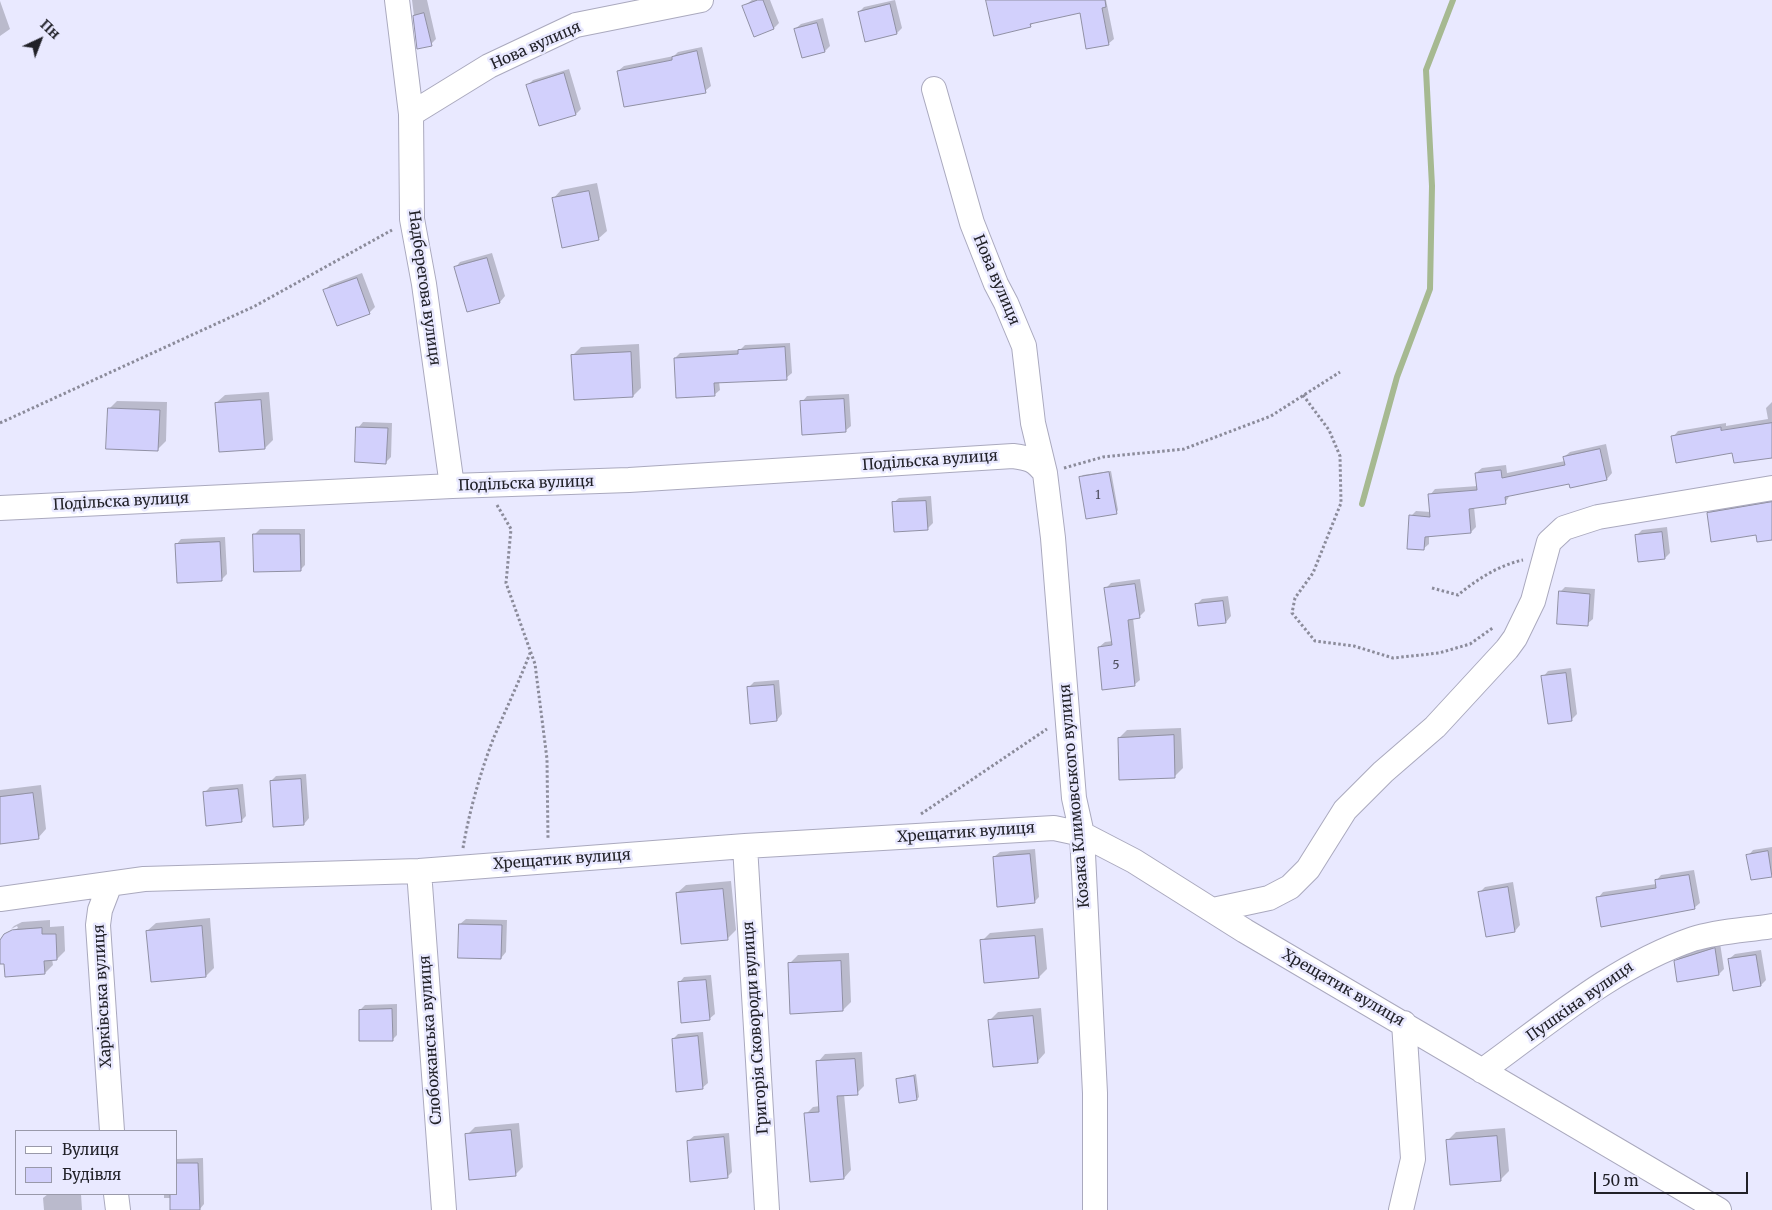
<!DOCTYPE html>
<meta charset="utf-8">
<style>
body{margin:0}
#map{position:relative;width:1772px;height:1210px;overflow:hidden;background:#e9e9ff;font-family:Merriweather,serif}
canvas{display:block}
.legend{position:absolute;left:15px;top:1130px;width:162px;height:65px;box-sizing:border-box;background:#e9e9ff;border:1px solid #9999a9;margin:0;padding:6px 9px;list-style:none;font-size:15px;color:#212128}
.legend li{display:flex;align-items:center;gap:10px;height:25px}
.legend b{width:25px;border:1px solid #9999a9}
.north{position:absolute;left:15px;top:15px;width:50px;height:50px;-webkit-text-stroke:4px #e9e9ff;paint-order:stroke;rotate:43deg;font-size:14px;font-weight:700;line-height:20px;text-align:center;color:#212128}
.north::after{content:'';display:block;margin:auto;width:18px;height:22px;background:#212128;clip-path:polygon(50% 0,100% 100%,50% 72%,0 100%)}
.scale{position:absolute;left:1594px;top:1172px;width:154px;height:22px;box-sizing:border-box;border:2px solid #212128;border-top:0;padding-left:6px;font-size:15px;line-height:18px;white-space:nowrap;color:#212128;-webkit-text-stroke:4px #e9e9ff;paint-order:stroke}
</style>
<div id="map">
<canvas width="1772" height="1210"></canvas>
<ul class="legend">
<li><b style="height:6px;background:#fff"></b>Вулиця</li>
<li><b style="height:14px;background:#d2d0fc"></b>Будівля</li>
</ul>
<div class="north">Пн</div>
<div class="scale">50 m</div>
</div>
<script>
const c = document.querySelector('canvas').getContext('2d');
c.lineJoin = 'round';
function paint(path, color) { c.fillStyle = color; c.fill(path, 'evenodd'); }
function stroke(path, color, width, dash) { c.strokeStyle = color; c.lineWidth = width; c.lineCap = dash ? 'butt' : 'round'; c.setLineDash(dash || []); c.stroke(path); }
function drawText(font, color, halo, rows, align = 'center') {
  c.font = font + ' Merriweather,serif'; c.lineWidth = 5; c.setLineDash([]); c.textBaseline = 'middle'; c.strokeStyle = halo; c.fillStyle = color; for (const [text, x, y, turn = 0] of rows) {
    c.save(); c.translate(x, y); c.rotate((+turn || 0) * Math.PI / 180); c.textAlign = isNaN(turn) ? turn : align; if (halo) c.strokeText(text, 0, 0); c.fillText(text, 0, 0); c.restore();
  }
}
paint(new Path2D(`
 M412,0h15l9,39 -5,5 -13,4z
 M752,0h18l9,23 -5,5 -31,-21z
 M895,0l7,28 -5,5 -38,-21 5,-5z
 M987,0h119l8,39 -6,5 -27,-33 -47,11 -4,4z
 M0,1l10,28 -10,7z
 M823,18l7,28 -5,5 -22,6 -8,-28 6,-5z
 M702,47l9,39 -6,5 -87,-20 6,-5 50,-10 4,-4z
 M569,69l12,40 -5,5 -48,-29 5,-5z
 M597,183l10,48 -9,8 -45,-40 8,-9z
 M492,253l13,43 -5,6 -32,9 -13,-43 5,-6z
 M362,273l13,34 -6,6 -44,-23 5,-5z
 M790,343l2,30 -6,5 -67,4 1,8 -6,5 -39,-37 5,-5 60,-3 5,-5z
 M639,344l2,44 -8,8 -60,-41 8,-8z
 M269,392l4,48 -8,8 -49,-45 9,-8z
 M849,394l2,32 -6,5 -43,-29 5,-6z
 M117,401l50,1 -1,39 -8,8 -49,-40z
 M1772,402v44l-99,-9 5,-6 48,-8v3l42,-7 -2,-11z
 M363,422l29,1 -1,34 -5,5 -28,-34z
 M1606,444l6,29 -5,6 -36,8 -1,-5 -60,13 -5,8 -31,4 2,20 -5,5 -42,3v9l-6,5 -12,-33 5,-5 15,1 -1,-17 5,-6 43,-3 -2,-13 6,-5 24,-3 1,8 58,-12 -1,-4 6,-5z
 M1111,471l7,39 -2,3 -36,-35 3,-3z
 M931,496l2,27 -6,6 -34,-26 6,-5z
 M1772,498v41l-64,-26 6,-5z
 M1667,527l3,26 -5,5 -29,-22 6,-6z
 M260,529h45v36l-5,5 -45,-36z
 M225,537l2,37 -5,5 -46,-34 5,-6z
 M1140,579l5,32 -6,6 -6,1 7,62 -6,5 -35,-38 6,-5 8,-1 -7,-53 5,-5z
 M1565,587l30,2 -2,30 -6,5 -27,-32z
 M1228,596l3,20 -5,6 -30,-17 6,-6z
 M1571,668l6,46 -6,6 -28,-43 5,-6z
 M779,680l3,34 -5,6 -29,-32 6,-6z
 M1181,728l2,40 -8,8 -56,-38 8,-8z
 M306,774l3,44 -5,6 -30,2 -3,-45 5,-5z
 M243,784l3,32 -5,5 -37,-28 6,-6z
 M41,785l5,44 -8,9 -38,4v-52z
 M1772,847v28l-1,1 -23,-20 5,-6z
 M1035,849l4,48 -5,5 -40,-45 6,-5z
 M1694,870l6,33 -6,5 -96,-10 5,-6 53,-8v-3l5,-6z
 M731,881l5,49 -9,9 -50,-46 9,-8z
 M1513,882l7,43 -5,6 -35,-39 5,-5z
 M210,918l4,50 -8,8 -59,-45 9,-8z
 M466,919l41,1 -1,32 -5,6 -41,-34z
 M50,920v7l14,-1 1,25 -8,8h-5l1,6 -8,8 -45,-10v-21l7,-8 11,-6 -1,-2 -6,3 3,-3 8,-4z
 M1043,928l4,41 -8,8 -57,-36 8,-8z
 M1720,943l4,26 -5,5 -44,-12 6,-6z
 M1761,950l5,30 -5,5 -32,-26 6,-5z
 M849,953l2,49 -8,8 -54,-46 9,-9z
 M711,975l4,39 -6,5 -30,-36 5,-6z
 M397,1004v31l-5,5 -32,-30 5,-5z
 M1041,1008l4,45 -8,9 -47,-42 8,-8z
 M703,1032l5,51 -6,5 -29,-49 5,-5z
 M862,1052l2,34 -7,7 -13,1 7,76 -7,8 -38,-64 7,-7 7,-1 -2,-44 7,-8z
 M916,1074l3,23 -2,2 -20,-20z
 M519,1123l4,44 -8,8 -48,-40 8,-8z
 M1505,1128l4,43 -9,9 -53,-39 9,-9z
 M729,1133l3,39 -5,5 -39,-36 6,-5z
 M203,1158l1,46 -5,6h-27l-1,-12h-7v-4h12v-35z
 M48,1194h33l1,16h-38l-1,-12z`), '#0003');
stroke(new Path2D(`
 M1362,504l35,-127 33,-88 2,-103 -6,-116 27,-70`), '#a6b991', 6);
const building = new Path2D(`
 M758,0h5l11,29 -20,8 -12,-31z
 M986,0h119l1,7 -4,1 7,37 -23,4 -6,-36 -50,11 1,3 -37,9z
 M890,4l7,30 -32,8 -7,-30z
 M424,13l8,33 -15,3 -4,-33z
 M817,23l8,29 -23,6 -8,-29z
 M697,51l9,42 -82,14 -7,-36 55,-11v-3z
 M564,73l12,42 -37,11 -13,-41z
 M589,191l10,49 -37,8 -10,-50z
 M487,258l13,45 -33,9 -13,-45z
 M357,278l13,36 -33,12 -14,-36z
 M785,347l2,33 -73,3 1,13 -39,2 -2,-40 64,-4v-4z
 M631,352l2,45 -59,3 -3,-45z
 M844,399l2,33 -44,3 -2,-34z
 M261,400l4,49 -46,3 -4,-49z
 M108,408l52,2 -2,41 -52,-2z
 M1772,423v35l-38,5 -2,-10 -56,10 -5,-27 50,-9v3z
 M356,427l32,1 -2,36 -31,-2z
 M1600,449l7,31 -37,8 -1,-4 -64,13 1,7 -37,5 2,24 -46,4 -1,13 -17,-1 2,-34 21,2 -2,-23 49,-4 -2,-17 26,-3 1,8 63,-13 -2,-8z
 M1109,472l8,42 -31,5 -7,-42z
 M926,501l2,29 -34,2 -2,-30z
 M1772,502v38l-15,2 -1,-7 -45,7 -4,-29z
 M1662,532l3,27 -27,3 -3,-27z
 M253,534h47l1,37 -47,1z
 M220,542l2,39 -45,2 -2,-39z
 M1135,584l5,34 -12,2 7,66 -33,4 -4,-43 14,-2 -8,-57z
 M1559,591l31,3 -2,32 -31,-2z
 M1223,601l3,22 -28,3 -3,-22z
 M1566,673l6,48 -24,3 -7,-48z
 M774,685l3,36 -27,3 -3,-37z
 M1174,735l1,43 -56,2 -1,-42z
 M301,779l3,46 -31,2 -3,-46z
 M238,789l4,33 -36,4 -3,-34z
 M33,793l6,46 -39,5v-47z
 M1768,851l4,26 -21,3 -5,-25z
 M1030,854l5,49 -38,4 -4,-50z
 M1689,875l6,34 -94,18 -5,-30 60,-9 -1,-8z
 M1508,887l7,45 -29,5 -8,-45z
 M723,889l5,51 -47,4 -5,-51z
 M459,924l43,1 -1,34 -43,-1z
 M202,926l4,51 -55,5 -5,-51z
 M42,928v6h14l1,26 -13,1 1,13 -40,3 -1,-13h-4v-24l4,-6 8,-4z
 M1035,936l4,42 -55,5 -4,-43z
 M1715,948l4,27 -42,7 -3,-21z
 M1756,955l5,31 -28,5 -5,-32z
 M841,961l2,50 -53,3 -2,-51z
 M706,980l4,40 -29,3 -3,-41z
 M392,1009l1,32h-34v-31z
 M1033,1016l5,47 -45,4 -5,-47z
 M698,1036l5,53 -27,3 -4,-53z
 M855,1059l3,36 -21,1 7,83 -34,3 -6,-69 15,-1 -3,-51z
 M914,1076l3,24 -18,3 -3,-24z
 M511,1130l5,46 -47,4 -4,-46z
 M1497,1136l4,45 -51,4 -4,-45z
 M724,1137l4,41 -38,4 -3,-41z
 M176,1163h22l2,47h-30v-16h6z`);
paint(building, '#d2d0fc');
stroke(building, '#9090a4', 1);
const minor = new Path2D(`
 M397,0l14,114 1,105 12,65 28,202
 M934,89l38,134 24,61 10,19 18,43 9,77 12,50 8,65 21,260 8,36 13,259v117
 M411,114l78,-48 87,-41 125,-25
 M0,508l452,-22 177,-6 384,-24c16,2 22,4 32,17
 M745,846l22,364
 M419,871l25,339
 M110,884l-10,26 -2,15 14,206
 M0,899l144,-20 275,-8 326,-25 309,-18 28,6 52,27 111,70 474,279
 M1213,910l56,-12 21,-11 18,-18 37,-59 38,-38 52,-45 72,-78 8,-11 18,-37 16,-59 15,-14 34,-11 174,-29
 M1482,1071c68,-49 132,-105 211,-132 25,-8 54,-9 79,-13
 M116,1194l2,16
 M1401,1210l12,-51 -9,-136`);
stroke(minor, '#aaa9be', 26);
stroke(new Path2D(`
 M1303,395l26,35 11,26 1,47 -28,70 -18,25 -3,15 23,28 39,5 39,12 46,-5 31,-9 24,-17
 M0,423l255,-117 137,-76
 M1064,468l39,-11 81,-8 87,-33 69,-44
 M497,505l14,24 -5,54 29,81 12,95 1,81
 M1432,588l26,7c18,-15 41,-30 65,-35
 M921,814l126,-85
 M463,848c6,-36 18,-78 31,-111 12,-28 25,-55 36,-84`), '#8b8b9a', 3, [2.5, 2.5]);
stroke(minor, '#fff', 24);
drawText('12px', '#4d4d5d', null, [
 ["1",1098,496],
 ["5",1116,666]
]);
drawText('15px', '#212128', '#e9e9ff', [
 ["Нова вулиця",536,46,-24],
 ["Нова вулиця",996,280,67],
 ["Надберегова вулиця",424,288,82],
 ["Подільска вулиця",930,461,-4],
 ["Подільска вулиця",526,484,-2],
 ["Подільска вулиця",121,502,-3],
 ["Козака Климовського вулиця",1075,796,-95],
 ["Хрещатик вулиця",966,833,-4],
 ["Хрещатик вулиця",562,860,-4],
 ["Хрещатик вулиця",1343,988,30],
 ["Харківська вулиця",103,996,-93],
 ["Пушкіна вулиця",1580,1002,-35],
 ["Григорія Сковороди вулиця",756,1028,-94],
 ["Слобожанська вулиця",431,1040,-94]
]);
</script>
